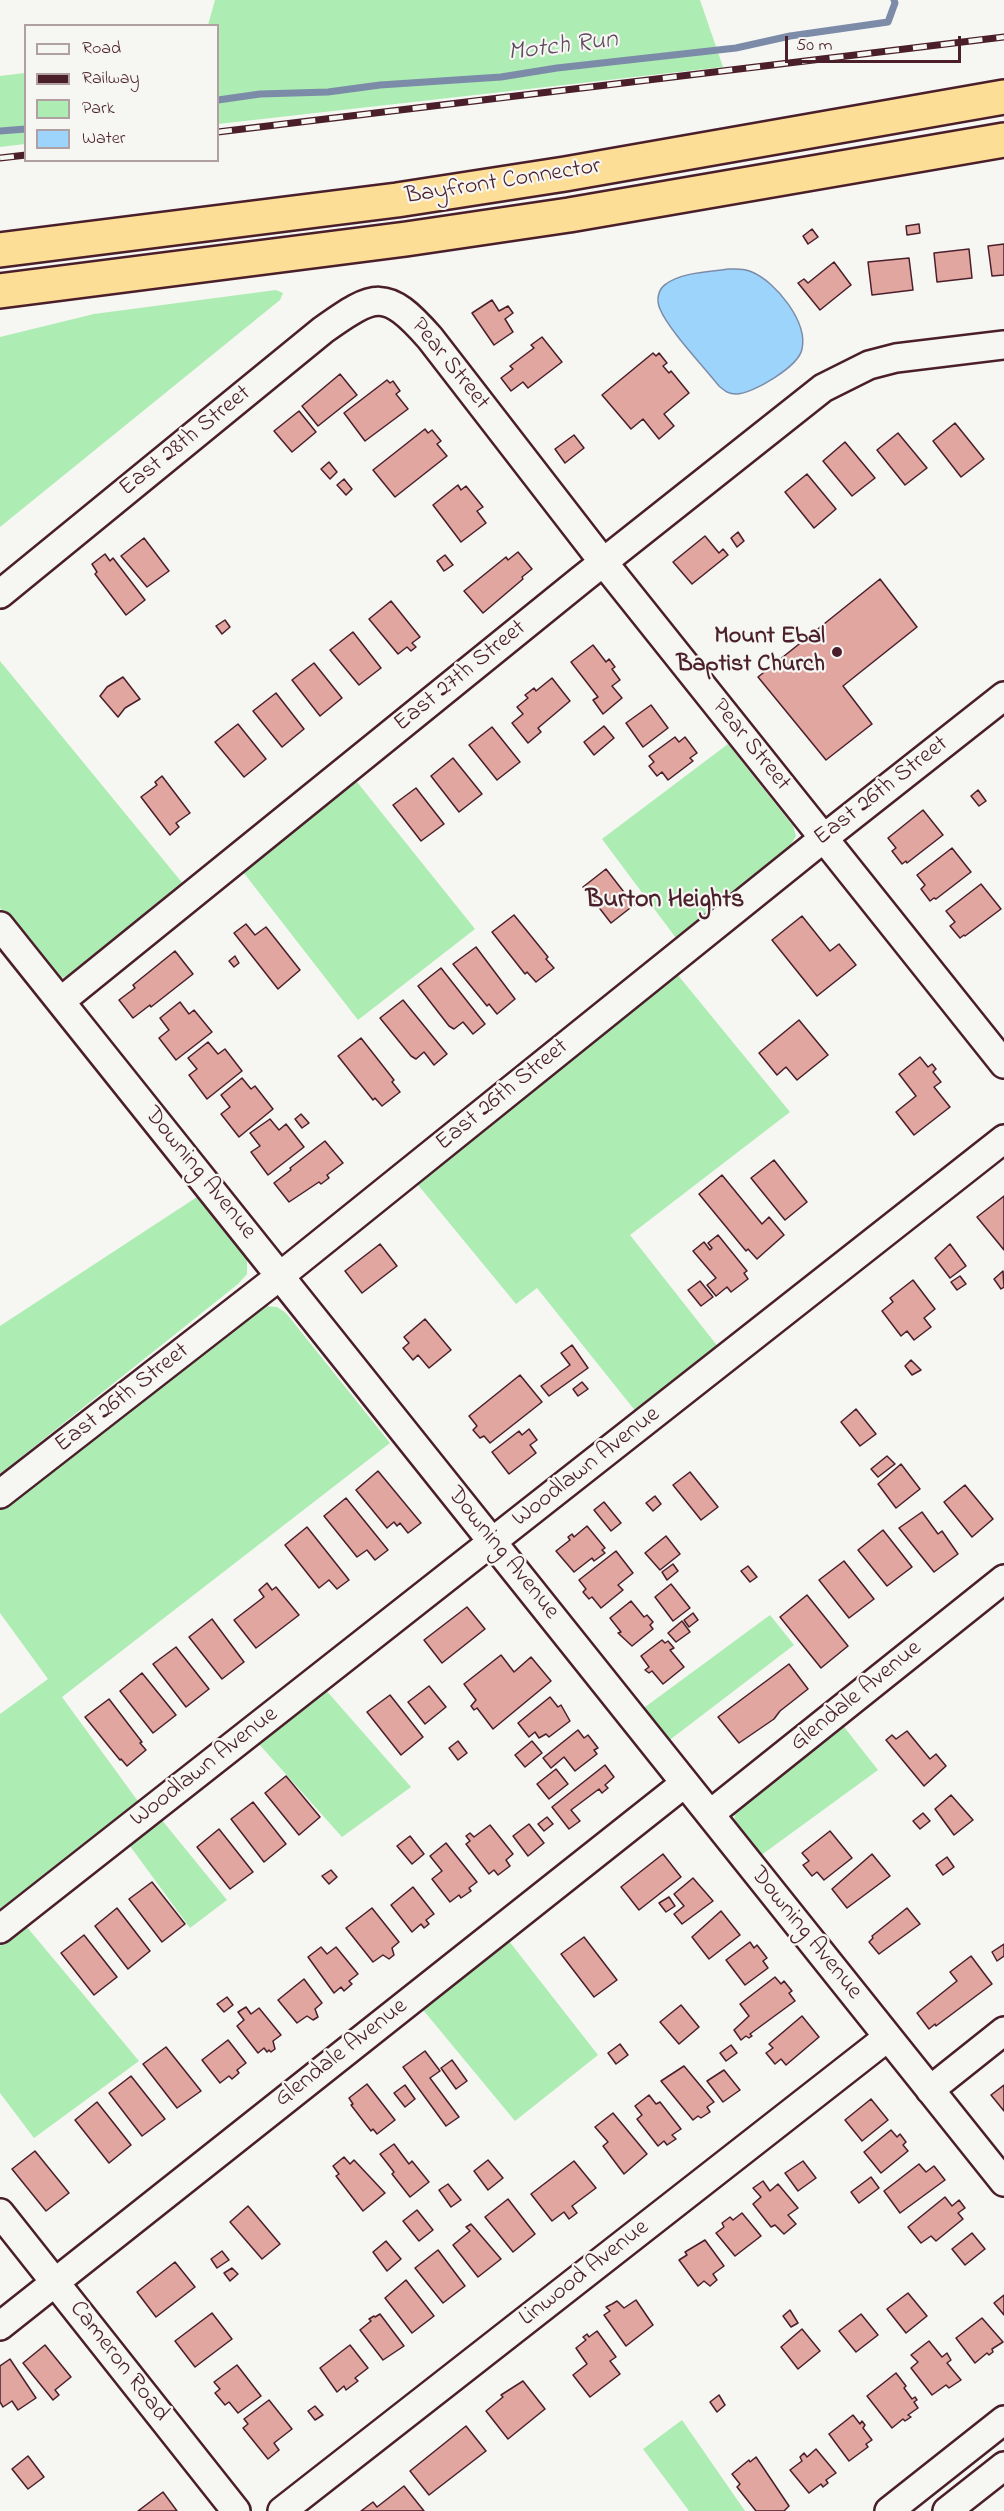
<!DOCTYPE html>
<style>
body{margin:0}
#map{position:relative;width:1004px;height:2511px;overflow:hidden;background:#f6f6f2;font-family:"Indie Flower",sans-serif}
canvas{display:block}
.legend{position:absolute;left:24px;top:24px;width:195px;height:138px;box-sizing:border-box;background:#f6f6f2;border:2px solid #b1a0a2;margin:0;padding:8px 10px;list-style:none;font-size:18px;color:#4a1f2b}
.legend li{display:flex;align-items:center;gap:12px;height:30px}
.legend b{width:30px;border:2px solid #b1a0a2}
.scale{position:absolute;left:785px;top:36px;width:176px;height:27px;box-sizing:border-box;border:3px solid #4a1f2b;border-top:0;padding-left:8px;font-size:18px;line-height:21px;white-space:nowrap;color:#4a1f2b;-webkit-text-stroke:4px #f6f6f2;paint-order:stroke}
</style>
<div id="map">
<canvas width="1004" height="2511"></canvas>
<ul class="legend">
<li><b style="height:8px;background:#f6f6f2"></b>Road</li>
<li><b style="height:8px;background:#4a1f2b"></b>Railway</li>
<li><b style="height:16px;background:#adecb3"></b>Park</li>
<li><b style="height:16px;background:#9dd4fc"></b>Water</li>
</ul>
<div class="scale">50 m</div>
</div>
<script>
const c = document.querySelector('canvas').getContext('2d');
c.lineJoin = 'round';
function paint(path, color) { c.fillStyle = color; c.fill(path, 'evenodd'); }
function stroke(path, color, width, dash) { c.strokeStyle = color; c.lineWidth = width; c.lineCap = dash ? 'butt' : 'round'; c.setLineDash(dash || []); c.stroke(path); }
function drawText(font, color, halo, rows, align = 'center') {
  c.font = font + ' "Indie Flower",sans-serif'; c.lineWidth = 4.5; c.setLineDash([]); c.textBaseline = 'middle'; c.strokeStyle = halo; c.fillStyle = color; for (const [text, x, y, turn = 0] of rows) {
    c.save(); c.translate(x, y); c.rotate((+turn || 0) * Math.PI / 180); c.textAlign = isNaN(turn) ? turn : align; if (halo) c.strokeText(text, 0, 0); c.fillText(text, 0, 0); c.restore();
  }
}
paint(new Path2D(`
 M215,0h485l23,67 -505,57v-98l-10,-1z
 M25,73v71l-25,3v-71z
 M276,290l7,3 -3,7 -280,227v-190l94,-23z
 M0,661l184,224 -113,92 -14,1 -57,-70z
 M728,744l65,82 3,10 -8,13 -112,89 -74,-99z
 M353,777l122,152 -117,91 -118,-152z
 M677,974l113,138 -160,123 89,113 -82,65 -100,-125 -21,16 -102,-124z
 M197,1197l50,62v15l-9,10 -238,190v-148z
 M264,1306l13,1 9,6 104,130 -328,254 78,107 -140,109v-199l48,-35 -48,-66v-103z
 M770,1615l24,30 -127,97 -26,-32z
 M324,1688l87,99 -69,50 -84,-94z
 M841,1723l37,47 -118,86 -25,-31 -1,-16z
 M161,1819l66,81 -37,28 -60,-82z
 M26,1926l113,135 -105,77 -34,-45v-147z
 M505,1936l93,119 -83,66 -96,-116z
 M682,2420l63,91h-56l-46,-62z`), '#adecb3');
const water = new Path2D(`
 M729,269c8,0 15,-1 23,3 24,10 56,50 50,77 -3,17 -49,45 -66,45 -8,0 -11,-3 -17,-8 -15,-19 -51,-57 -59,-77 -4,-9 -2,-20 6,-25 16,-12 44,-12 63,-15z`);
paint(water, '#9dd4fc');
stroke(water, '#7c8ca8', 1.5);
stroke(new Path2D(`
 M218,100l42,-6 68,-2 52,-7 121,-8 56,-9 179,-20 54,-12 98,-14 7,-19 -1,-3
 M0,131l26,-2`), '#7c8ca8', 7);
const building = new Path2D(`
 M919,224l1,9 -13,2 -1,-9z
 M812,229l6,8 -10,7 -5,-8z
 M1004,244v31l-12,1 -4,-30z
 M969,249l3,29 -35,4 -3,-29z
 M909,258l4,32 -41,5 -4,-33z
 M834,262l17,23 -31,25 -22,-27 6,-4 4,4z
 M492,300l7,11 9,-5 5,7 -8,6 8,13 -19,13 -22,-32z
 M542,337l20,25 -34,26 -5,-6 -12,9 -10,-13 12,-9 -3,-3 24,-18 -3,-3z
 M653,353l3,3 3,-3 8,10 -4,3 6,7 2,-2 18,22 -25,21 10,12 -15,13 -16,-20 -12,10 -29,-34z
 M340,374l17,21 -39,31 -16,-20z
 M387,380l3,3 3,-2 7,10 -4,3 12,15 -43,32 -21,-28z
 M299,411l17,21 -24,20 -18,-21z
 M955,423l29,36 -23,18 -28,-36z
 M425,429l3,4 4,-3 9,11 -4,3 10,12 -52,41 -22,-27z
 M898,433l29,35 -22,17 -28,-35z
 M574,435l10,13 -19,15 -10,-14z
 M845,442l30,36 -23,18 -29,-35z
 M329,462l8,10 -7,7 -9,-10z
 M807,474l29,35 -22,19 -29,-36z
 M344,479l8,10 -6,6 -9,-10z
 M458,485l3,5 5,-4 17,21 -6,4 9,12 -25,19 -28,-37z
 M738,532l6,9 -7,6 -6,-9z
 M705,536l14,17 4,-4 5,6 -36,29 -19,-22z
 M144,538l25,33 -22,16 -26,-31z
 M518,552l14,17 -10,8 1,2 -40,34 -19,-22 42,-34 2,3z
 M105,554l5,7 3,-3 32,42 -19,15 -31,-41 2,-2 -5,-8z
 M445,555l8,10 -9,6 -7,-10z
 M880,579l37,48 -74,59 29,38 -46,36 -68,-83z
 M391,601l29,36 -8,6 4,4 -5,4 -4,-4 -9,7 -29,-35z
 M225,620l5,7 -8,7 -6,-8z
 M353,632l28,36 -22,17 -29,-35z
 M593,645l13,17 3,-3 6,8 -3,2 8,11 -8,6 10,12 -19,16 -10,-14 5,-3 -27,-35z
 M314,663l28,35 -22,18 -28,-36z
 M123,677l17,22 -15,9 -7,9 -18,-21 7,-9z
 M552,678l18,23 -32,27 3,4 -13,11 -16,-20 11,-9 -6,-7 11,-9 -3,-3 4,-3 5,-4 2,3z
 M276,693l28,36 -22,18 -29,-36z
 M651,705l17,23 -25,19 -17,-24z
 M238,724l28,35 -22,18 -29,-35z
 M604,726l10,12 -20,17 -10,-13z
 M492,727l28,35 -23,18 -28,-35z
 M675,737l4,5 6,-5 12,16 -7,5 3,3 -25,19 -6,-8 -5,4 -8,-10 5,-4 -5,-6z
 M453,758l29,36 -23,18 -28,-36z
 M162,776l28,37 -14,10 3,4 -9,8 -29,-38 16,-12 -2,-3z
 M416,788l28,36 -23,17 -28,-36z
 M978,790l8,11 -7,5 -8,-10z
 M923,810l20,25 -36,28 -1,-2 -4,3 -10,-13 4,-3 -8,-10z
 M952,848l19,24 -35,27 -2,-1 -4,3 -9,-12 4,-4 -8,-10z
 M606,869l28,36 -23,18 -28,-36z
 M981,884l20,25 -36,27 -1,-1 -4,3 -10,-12 5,-4 -9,-11z
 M514,915l34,42 -2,2 8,9 -18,14 -9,-10 -2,2 -33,-42z
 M802,916l28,35 9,-7 17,21 -39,31 -45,-56z
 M246,924l9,11 11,-8 34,43 -22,19 -44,-56z
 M476,947l39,52 -18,15 -8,-10 -2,2 -34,-42z
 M175,951l18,23 -42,33 -1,-2 -17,13 -14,-18 16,-12 -2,-3z
 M235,956l4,7 -5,4 -5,-6z
 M441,968l44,56 -12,10 -10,-12 -9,7 -5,-3 -31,-40z
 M403,1000l44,54 -13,11 -10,-13 -8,7 -5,-3 -31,-38z
 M180,1002l9,12 5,-4 18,22 -36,28 -17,-22 10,-8 -9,-12z
 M799,1020l29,35 -31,25 -11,-13 -9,8 -18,-22z
 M361,1038l33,42 -2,2 8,10 -18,14 -7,-8 -2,2 -35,-44z
 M208,1042l10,12 7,-5 17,22 -35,28 -18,-24 8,-6 -9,-11z
 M920,1057l8,10 4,-3 4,5 -3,3 8,10 -7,5 16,20 -36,28 -18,-23 20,-16 -17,-22z
 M242,1078l9,11 4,-3 18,23 -34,28 -18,-23 9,-7 -9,-12z
 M301,1114l8,9 -7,5 -7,-9z
 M270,1119l9,11 7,-6 18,23 -36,28 -17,-23 9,-6 -10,-13z
 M325,1141l18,22 -16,12 2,3 -8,6 -2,-2 -30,20 -15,-19 17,-13 -1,-2z
 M774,1160l33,42 -22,18 -34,-42z
 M722,1175l40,49 7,-7 15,18 -27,24 -9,-10 -2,2 -47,-57z
 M1004,1196v54l-27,-33z
 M718,1235l29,36 -3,2 4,6 -17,13 -4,-5 -11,9 -9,-11 9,-7 -23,-27 11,-9 6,8 2,-2 -4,-5z
 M380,1244l17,22 -35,27 -17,-22z
 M950,1244l16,22 -16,12 -15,-20z
 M1003,1271l1,16 -3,2 -7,-10z
 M960,1276l6,8 -9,6 -6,-8z
 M913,1280l22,29 -11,9 7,9 -17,13 -7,-9 -6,5 -19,-25 11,-9 -3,-4z
 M700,1281l13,16 -12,9 -13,-16z
 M425,1319l26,31 -22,18 -11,-13 -5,5 -10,-12 6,-5 -5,-6z
 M572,1345l16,23 -39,28 -8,-10 29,-21 -9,-12z
 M911,1360l10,10 -9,5 -7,-9z
 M520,1375l22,27 -52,41 -6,-7 -4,2 -7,-8 4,-4 -8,-10z
 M582,1382l6,7 -10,7 -5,-7z
 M856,1409l20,25 -16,12 -19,-24z
 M529,1429l8,11 -7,5 6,8 -27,21 -17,-22 27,-21 3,4z
 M887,1456l8,8 -17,13 -7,-8z
 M901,1464l19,25 -24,19 -18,-24z
 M378,1471l43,52 -13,10 -8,-10 -3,3 -3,-4 -7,6 -31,-38z
 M690,1472l28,35 -17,13 -28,-35z
 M965,1485l28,34 -21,18 -28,-35z
 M655,1496l6,8 -8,7 -7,-8z
 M346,1498l42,52 -13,10 -8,-10 -10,7 -33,-41z
 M604,1502l17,21 -10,8 -17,-21z
 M922,1512l16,22 4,-3 16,23 -24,18 -35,-44z
 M587,1526l18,22 -3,2 3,3 -11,8 -2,-3 -18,14 -18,-21 14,-11 -2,-3 4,-3 2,3z
 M307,1527l42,53 -12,9 -8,-9 -10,8 -34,-43z
 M883,1530l29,37 -25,19 -29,-36z
 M666,1536l14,18 -20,16 -15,-17z
 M616,1551l17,22 -15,12 5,5 -22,18 -9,-11 -3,2 -6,-7 3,-3 -7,-9z
 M844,1561l30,38 -25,19 -30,-38z
 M673,1564l5,7 -11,9 -5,-8z
 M748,1566l9,11 -7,5 -9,-11z
 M267,1583l5,7 4,-3 23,28 -43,33 -22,-28 30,-23 -5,-7z
 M671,1584l19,24 -17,13 -18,-24z
 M807,1595l41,51 -27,22 -41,-51z
 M631,1601l13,16 3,-2 6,7 -3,3 3,4 -21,17 -14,-13 3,-1 -11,-14z
 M467,1607l18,22 -43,34 -18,-23z
 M693,1613l5,7 -9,7 -5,-7z
 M212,1619l32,43 -22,17 -33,-42z
 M682,1621l8,11 -14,10 -8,-9z
 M662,1640l3,3 3,-2 6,7 -4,2 14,17 -21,17 -11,-13 -3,2 -4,-3 4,-3 -8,-11z
 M176,1647l33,42 -23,18 -33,-43z
 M501,1655l13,17 17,-15 20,24 -58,48 -16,-21 -3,2 -3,-4 5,-6 -12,-16z
 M789,1664l19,25 -28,22 -6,8 -35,24 -21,-26z
 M142,1673l34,42 -23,18 -33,-42z
 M429,1686l17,21 -21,17 -17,-22z
 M390,1695l33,42 -22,18 -34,-43z
 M550,1697l8,10 3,-2 9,16 -21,16 -3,-3 -7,4 -4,-6 -6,5 -11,-14z
 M109,1699l33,43 -2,1 6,7 -19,16 -6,-7 -1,1 -35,-43z
 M578,1730l6,8 4,-3 10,13 -4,2 3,4 -22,17 -11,-14 -13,11 -8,-10z
 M907,1731l23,28 6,-5 10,12 -22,20 -38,-46 6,-5 4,4z
 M458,1741l9,12 -9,7 -9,-12z
 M532,1741l10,12 -17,14 -10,-12z
 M605,1765l9,12 -9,8 3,3 -6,5 -3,-4 -28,21 9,11 -11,8 -17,-22z
 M556,1769l12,15 -19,15 -12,-15z
 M286,1776l34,41 -21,18 -34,-42z
 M951,1795l22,25 -19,15 -19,-26z
 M253,1802l33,42 -22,18 -33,-43z
 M923,1813l7,8 -10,8 -7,-8z
 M547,1817l6,7 -9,7 -6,-7z
 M529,1824l15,19 -16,13 -15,-20z
 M490,1825l23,29 -7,6 4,6 -12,9 -4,-5 -5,4 -23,-30 4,-3 -4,-5 4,-3 4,4z
 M219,1829l34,43 -23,17 -33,-42z
 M830,1831l22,27 -28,22 -7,-8 -5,4 -9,-11 6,-4 -7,-8z
 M410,1836l14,18 -12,10 -15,-18z
 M446,1843l31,39 -8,6 2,3 -10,7 -2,-3 -9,7 -18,-23 10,-8 -12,-15z
 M663,1854l18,23 -42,33 -18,-23z
 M872,1854l18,22 -43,32 -15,-19z
 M947,1857l7,10 -11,8 -7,-10z
 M331,1870l6,7 -8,7 -7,-8z
 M693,1878l20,23 -31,23 -8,-10 10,-8 -10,-12z
 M152,1882l33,42 -23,18 -33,-43z
 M413,1887l21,27 -8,6 3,4 -5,4 -3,-4 -9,8 -21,-27z
 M669,1897l6,9 -9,6 -7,-9z
 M117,1908l33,43 -22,18 -33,-43z
 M372,1908l27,34 -7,6 2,7 -5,4 -6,-4 -10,7 -27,-34z
 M907,1908l13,16 -41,30 -10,-12 4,-4 -1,-2z
 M721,1911l19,24 -31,24 -17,-22z
 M84,1935l33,42 -23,18 -33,-42z
 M584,1937l33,43 -23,17 -33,-43z
 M750,1942l4,6 3,-3 10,13 -4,3 5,7 -23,17 -19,-25z
 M1004,1944v12l-7,5 -5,-9z
 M321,1947l6,7 9,-7 22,27 -9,7 3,3 -8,7 -3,-4 -7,6 -26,-36z
 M971,1956l21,28 -56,42 -1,-2 -6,5 -12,-16 40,-32 -7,-9z
 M775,1977l6,7 3,-3 8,10 -3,2 6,8 -45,33 2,2 -3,2 -3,-2 -5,4 -7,-10 15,-14 -9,-12z
 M304,1979l18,24 -7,6 3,8 -5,3 -6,-4 -10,7 -19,-23z
 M227,1997l6,8 -9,7 -7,-8z
 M681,2005l18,22 -20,17 -19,-22z
 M246,2007l5,7 8,-6 22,27 -8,6 2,8 -4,3 -2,-2 -2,2 -3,-4 -6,5 -21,-27 7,-6 -6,-8z
 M802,2016l17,21 -33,28 -5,-6 -6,5 -9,-11 7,-5 -4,-4z
 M228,2040l18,23 -9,7 2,3 -7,6 -3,-3 -9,7 -18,-23z
 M620,2044l8,11 -12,9 -8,-11z
 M731,2045l6,8 -11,8 -6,-8z
 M166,2047l35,44 -24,17 -34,-44z
 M425,2051l15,20 -10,7 29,39 -13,9 -43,-59z
 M452,2060l15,21 -11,8 -15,-21z
 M684,2066l30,36 -7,5 3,5 -9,6 -3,-2 -5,4 -32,-39z
 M724,2070l16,20 -17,12 -16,-21z
 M131,2076l34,43 -23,17 -33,-43z
 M367,2084l28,36 -18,14 -4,-5 -2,2 -20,-26 2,-1 -4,-6z
 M405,2085l10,14 -10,8 -11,-14z
 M1004,2085v26l-13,-16z
 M649,2095l7,9 4,-2 21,27 -9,6 4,4 -9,6 -3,-4 -6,5 -21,-27 5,-4 -7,-9z
 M871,2099l17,21 -26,21 -17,-21z
 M97,2102l34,43 -22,18 -34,-43z
 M613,2113l34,41 -23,20 -21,-28 5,-4 -13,-15z
 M891,2130l6,7 3,-3 6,8 -3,3 5,6 -27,22 -17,-21z
 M394,2144l15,20 3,-3 17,21 -19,15 -18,-23 2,-2 -14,-18z
 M35,2151l34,42 -23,18 -34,-42z
 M344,2157l6,7 4,-4 31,33 -22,18 -27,-35 3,-2 -6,-8z
 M488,2160l15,18 -15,12 -14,-19z
 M574,2161l22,27 -24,18 5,7 -8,6 -5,-7 -12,9 -21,-27z
 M803,2161l13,17 -18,13 -13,-18z
 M919,2164l7,8 8,-6 11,14 -45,33 -16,-22z
 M871,2177l8,11 -20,15 -8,-11z
 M763,2181l7,10 8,-7 20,24 -10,7 8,9 -12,10 -9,-9 -4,2 -18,-23 8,-7 -8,-9z
 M448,2184l13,16 -10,7 -12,-17z
 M945,2197l7,9 7,-6 6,8 -7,5 5,6 -27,22 -5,-5 -10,7 -13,-16z
 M508,2199l27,35 -22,18 -28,-35z
 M248,2206l32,38 -18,15 -32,-37z
 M417,2210l16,20 -14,11 -16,-20z
 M742,2213l19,23 -26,20 -19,-23 8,-6 -2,-4 8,-6 3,3z
 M471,2224l30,35 -23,18 -25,-32 17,-14 -4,-4z
 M972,2233l13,16 -20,16 -13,-16z
 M705,2240l19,26 -11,8 4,6 -7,6 -6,-5 -6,5 -19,-26 8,-5 -2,-3z
 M386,2241l15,18 -14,12 -14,-19z
 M438,2250l27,36 -22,17 -28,-35z
 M222,2251l7,9 -12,8 -6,-9z
 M175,2262l20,25 -39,30 -19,-25z
 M232,2268l6,6 -8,7 -6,-8z
 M406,2280l28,36 -22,17 -27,-35z
 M908,2293l19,23 -21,17 -19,-24z
 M1004,2295v20l-10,-12z
 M636,2300l17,25 -27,21 -22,-31 6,-4 -4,-4 6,-3 5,-3 7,7z
 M790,2310l8,13 -7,4 -8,-11z
 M212,2313l20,26 -37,28 -20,-26z
 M380,2314l24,32 -21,14 -23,-30 11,-9 -2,-2 5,-3 1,1z
 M861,2314l17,21 -22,17 -17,-21z
 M982,2318l21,24 -11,7 1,3 -4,3 -2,-2 -12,10 -19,-25z
 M802,2329l18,22 -22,18 -17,-22z
 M597,2331l19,26 -6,4 10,13 -30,23 -17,-22 14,-11 -11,-16 10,-8 -3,-3 4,-3 2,3z
 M929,2341l13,16 5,-4 4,7 -4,3 14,17 -12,8 -3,-3 -14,10 -21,-27 7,-6 -7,-7z
 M45,2345l26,32 -16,13 4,5 -6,5 -30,-37z
 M350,2345l18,23 -13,10 3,3 -12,9 -2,-4 -7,6 -17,-24z
 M10,2359l26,39 -18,12 -6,-9 -9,6 -3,-5v-36z
 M237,2365l24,31 -23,17 -9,-11 -4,3 -10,-12 5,-4 -6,-7z
 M896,2373l10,13 -2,2 8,11 3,-2 2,3 -3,2 4,6 -10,7 3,2 -6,4 -2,-2 -11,9 -25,-32z
 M523,2381l22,28 -37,30 -22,-28 17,-14 -2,-2z
 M719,2395l6,10 -8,7 -7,-10z
 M269,2400l23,29 -18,14 5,7 -11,9 -25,-31 5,-4 -4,-5z
 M315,2406l8,9 -8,5 -7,-9z
 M853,2415l7,9 2,-3 3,4 -2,3 9,12 -6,4 2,3 -19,14 -20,-27z
 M466,2426l20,25 -57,44 -19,-24z
 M816,2449l20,24 -10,7 2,3 -5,4 -2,-3 -12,9 -19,-23 12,-9 -2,-4 4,-4 3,4z
 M28,2456l16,21 -16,12 -16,-20z
 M756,2457l33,49 -5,5h-28l-19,-24 3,-3 -8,-10 17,-14 1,2z
 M404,2486l20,25h-63l12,-9 4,5z
 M163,2492l14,19h-39z`);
paint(building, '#e0a69f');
stroke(building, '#4a1f2b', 1.5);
const minor = new Path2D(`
 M0,594l323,-264c52,-37 63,-42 107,8l174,225 400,501
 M0,926l1004,1256
 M61,1001l521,-422 241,-191 46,-23 27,-7 108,-13
 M0,1494l280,-218 544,-438 180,-142
 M710,1814l294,-235
 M0,1929l1004,-790
 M930,2090l74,-59
 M0,2213l236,298
 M0,2326l685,-543
 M282,2511l606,-474
 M889,2511l115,-91
 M947,2511l57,-45`);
const highway = new Path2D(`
 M0,250l397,-50 168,-26 439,-77
 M0,291l406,-52 163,-24 435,-75`);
stroke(minor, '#4a1f2b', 32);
stroke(highway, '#4a1f2b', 38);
stroke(minor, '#f6f6f2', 27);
stroke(highway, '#fdde96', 33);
const rail = new Path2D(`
 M218,132l786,-95
 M0,158l26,-3`);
stroke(rail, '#4a1f2b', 7);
stroke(rail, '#f6f6f2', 4.5, [14]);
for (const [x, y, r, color] of [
 [837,652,6,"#4a1f2b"]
]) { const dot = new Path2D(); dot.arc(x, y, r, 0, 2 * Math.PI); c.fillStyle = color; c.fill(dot); stroke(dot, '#f6f6f2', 2); }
drawText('24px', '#4a1f2b', '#f6f6f2', [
 ["Bayfront Connector",503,183,-9],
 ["Pear Street",449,365,51],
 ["East 28th Street",186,442,-39],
 ["East 27th Street",461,677,-39],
 ["Pear Street",750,746,51],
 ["East 26th Street",882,792,-38],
 ["East 26th Street",503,1096,-39],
 ["Downing Avenue",199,1174,51],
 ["East 26th Street",123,1399,-38],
 ["Woodlawn Avenue",587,1468,-38],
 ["Downing Avenue",502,1554,51],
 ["Glendale Avenue",857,1697,-39],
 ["Woodlawn Avenue",205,1768,-38],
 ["Downing Avenue",805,1934,51],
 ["Glendale Avenue",342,2054,-38],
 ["Linwood Avenue",585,2274,-38],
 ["Cameron Road",118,2362,52]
]);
drawText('bold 24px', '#4a1f2b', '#f6f6f2', [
 ["Mount Ebal",825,638],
 ["Baptist Church",825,666]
], 'right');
drawText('italic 26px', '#5f4c5f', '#f6f6f2', [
 ["Motch Run",563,48,-7]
]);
drawText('bold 26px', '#4a1f2b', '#f6f6f2', [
 ["Burton Heights",665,902]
]);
</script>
